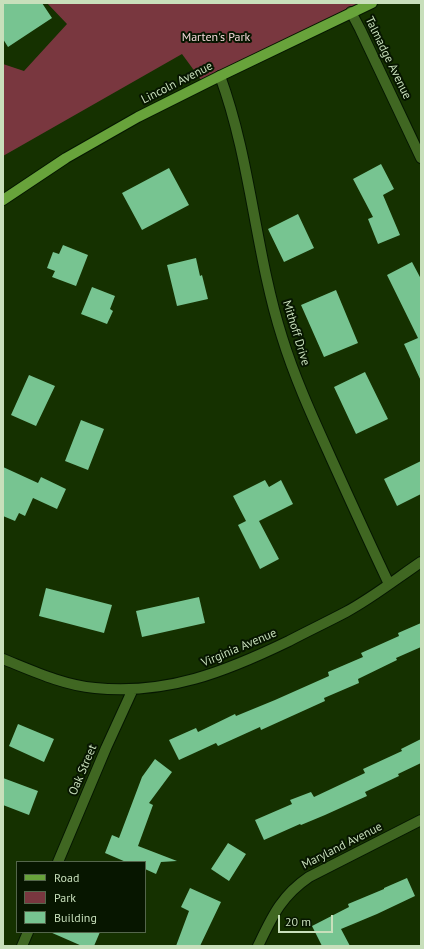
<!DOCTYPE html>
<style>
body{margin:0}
#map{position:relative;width:424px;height:949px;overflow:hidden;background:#153100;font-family:"PT Sans",sans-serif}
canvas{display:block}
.frame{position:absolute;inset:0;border:4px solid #c8dfbb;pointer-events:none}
.legend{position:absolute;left:16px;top:861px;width:130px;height:72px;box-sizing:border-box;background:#071600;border:1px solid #54664b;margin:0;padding:5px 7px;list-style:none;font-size:12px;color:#c8dfbb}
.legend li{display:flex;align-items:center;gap:8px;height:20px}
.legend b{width:20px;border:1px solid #54664b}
.scale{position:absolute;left:278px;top:915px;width:55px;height:18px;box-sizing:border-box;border:2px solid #c8dfbb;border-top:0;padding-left:5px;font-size:12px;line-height:14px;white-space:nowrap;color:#c8dfbb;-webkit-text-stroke:3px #071600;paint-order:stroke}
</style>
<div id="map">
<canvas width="424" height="949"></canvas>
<div class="frame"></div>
<ul class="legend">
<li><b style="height:5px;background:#68a33b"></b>Road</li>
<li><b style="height:11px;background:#79373f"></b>Park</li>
<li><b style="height:11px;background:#77c491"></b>Building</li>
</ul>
<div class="scale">20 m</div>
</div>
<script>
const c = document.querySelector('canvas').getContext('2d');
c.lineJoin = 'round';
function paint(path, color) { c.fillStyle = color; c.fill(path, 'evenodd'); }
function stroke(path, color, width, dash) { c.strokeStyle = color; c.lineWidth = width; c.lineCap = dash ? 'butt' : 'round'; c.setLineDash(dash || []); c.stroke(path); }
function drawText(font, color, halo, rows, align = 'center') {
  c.font = font + ' "PT Sans",sans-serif'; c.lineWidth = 4; c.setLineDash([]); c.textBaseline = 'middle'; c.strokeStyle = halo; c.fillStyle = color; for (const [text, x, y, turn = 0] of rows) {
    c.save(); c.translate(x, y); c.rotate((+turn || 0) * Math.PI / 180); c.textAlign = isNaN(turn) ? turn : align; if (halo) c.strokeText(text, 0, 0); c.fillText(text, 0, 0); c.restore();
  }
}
paint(new Path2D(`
 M47,3h325l-168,81 -22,-30 -179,102v-92l21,7 43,-47z`), '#79373f');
paint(new Path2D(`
 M3,3h39l10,15 -44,29 -5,-8z
 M381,164l13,25 -11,6 17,40 -22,9 -10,-25 5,-2 -20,-38z
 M169,168l20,37 -47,25 -20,-37z
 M298,214l16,34 -30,14 -16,-33z
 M63,245l25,10 -12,31 -24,-9 3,-6 -8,-3 6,-16 6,2z
 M196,258l4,18 2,-1 6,24 -31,7 -10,-41z
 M412,262l9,17v102l-17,-37 14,-6 -31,-63z
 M92,287l23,9 -5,13 3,2 -6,13 -26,-10z
 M336,290l22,53 -34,14 -23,-52z
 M365,372l23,47 -32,15 -22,-47z
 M29,375l26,11 -19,40 -25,-11z
 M81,420l23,9 -16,41 -23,-9z
 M421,461v33l-24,12 -13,-27z
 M3,467l35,16 3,-6 25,12 -9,20 -24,-11 -8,18 -6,-3 -4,8 -12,-5z
 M265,480l4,7 12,-7 12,24 -34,17 20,38 -19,10 -22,-44 8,-4 -13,-25z
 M46,588l66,17 -8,28 -65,-17z
 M199,597l6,26 -63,14 -6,-26z
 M421,623v24l-25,11 1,2 -39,19 1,4 -35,15 1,3 -64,29 -1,-3 -42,19 -2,-3 -37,17 -10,-20 27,-12 2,4 37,-18 1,2 39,-16 54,-24 -1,-4 35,-15 -2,-4 38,-17 -1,-3z
 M18,724l36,15 -10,23 -35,-16z
 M421,739v24l-23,11 1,2 -34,16 2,4 -42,19 -24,10 -1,-1 -36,16 -9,-20 37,-16 -2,-4 21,-8 3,5 51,-24 -2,-4 39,-18 -1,-2z
 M155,759l17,13 -23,31 4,2 -15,41 39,15 -16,1 -5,12 -11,-5v-7h-19l-21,-9 7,-18 7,3 23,-61z
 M3,778l35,13 -9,24 -26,-10z
 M228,843l18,11 -17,27 -18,-12z
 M407,878l8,18 -38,18 -36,15 9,17h-28l-10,-20 37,-19 -1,-3 36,-15v-1z
 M190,888l31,14 -21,44h-24l13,-35 -8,-4z
 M50,932h50l-6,14h-12z`), '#77c491');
const street = new Path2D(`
 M220,76c31,84 35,176 62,261 13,42 31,81 49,121 19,42 38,84 58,126
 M3,659c30,12 60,26 92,29 72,7 130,-16 194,-47 19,-10 38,-19 57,-29 26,-14 50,-33 75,-50
 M58,862l48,-114 27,-59
 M22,946l6,-14
 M258,946c14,-29 23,-50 51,-69l112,-57`);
const secondary = new Path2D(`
 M351,12l9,17 61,129`);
const primary = new Path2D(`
 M3,200l63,-42 72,-41 82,-41 152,-73`);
stroke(street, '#051700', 12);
stroke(secondary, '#051700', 12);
stroke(primary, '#051700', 12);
stroke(street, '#406722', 10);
stroke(secondary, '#406722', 10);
stroke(primary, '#68a33b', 10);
drawText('12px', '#f2d6d8', '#071600', [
 ["Marten's Park",216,38]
]);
drawText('12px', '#c8dfbb', '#071600', [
 ["Talmadge Avenue",388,58,64],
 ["Lincoln Avenue",177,83,-27],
 ["Mithoff Drive",296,333,73],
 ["Virginia Avenue",239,648,-23],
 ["Oak Street",83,770,-67],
 ["Maryland Avenue",342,846,-27]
]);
</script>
